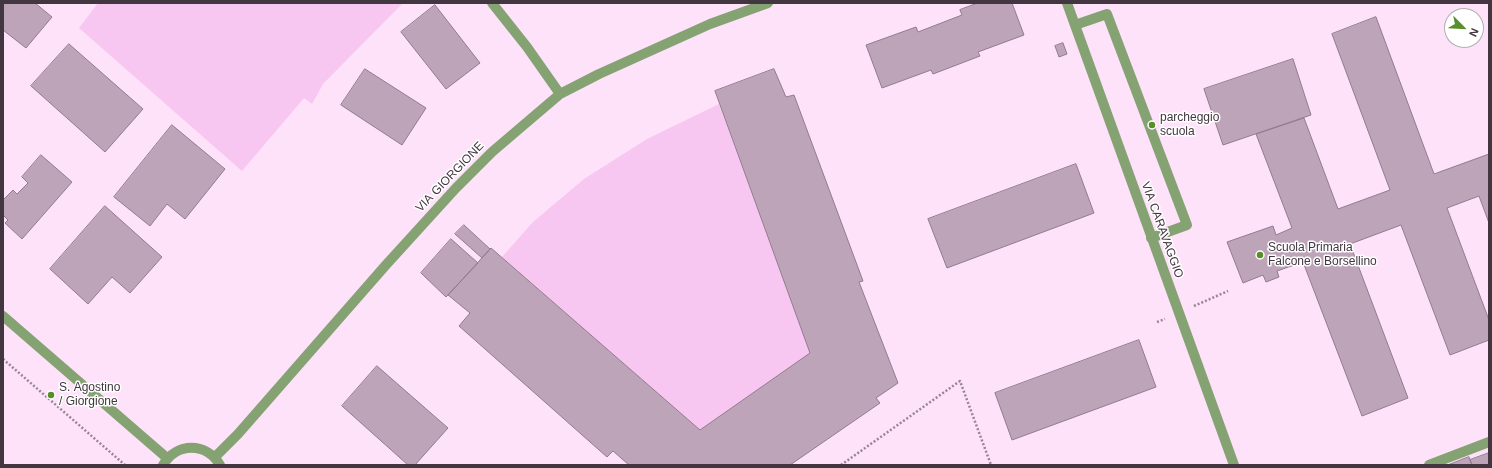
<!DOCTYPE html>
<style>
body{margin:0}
#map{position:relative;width:1492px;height:468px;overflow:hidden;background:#fde2f9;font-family:Helvetica,sans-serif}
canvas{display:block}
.frame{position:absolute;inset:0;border:4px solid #423740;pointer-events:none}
.north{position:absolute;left:1444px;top:8px;width:40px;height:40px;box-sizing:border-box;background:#fff;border:1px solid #b3afb3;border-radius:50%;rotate:114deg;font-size:11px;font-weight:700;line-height:16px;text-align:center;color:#423740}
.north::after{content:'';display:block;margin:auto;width:14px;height:18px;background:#588f2a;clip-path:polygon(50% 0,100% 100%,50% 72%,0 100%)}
</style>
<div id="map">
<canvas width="1492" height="468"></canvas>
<div class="frame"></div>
<div class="north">N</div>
</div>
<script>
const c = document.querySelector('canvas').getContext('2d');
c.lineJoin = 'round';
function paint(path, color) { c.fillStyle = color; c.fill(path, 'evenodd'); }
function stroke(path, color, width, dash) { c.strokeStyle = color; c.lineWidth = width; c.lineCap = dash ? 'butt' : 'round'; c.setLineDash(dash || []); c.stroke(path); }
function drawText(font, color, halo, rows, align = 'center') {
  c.font = font + ' Helvetica,sans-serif'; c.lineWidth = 3; c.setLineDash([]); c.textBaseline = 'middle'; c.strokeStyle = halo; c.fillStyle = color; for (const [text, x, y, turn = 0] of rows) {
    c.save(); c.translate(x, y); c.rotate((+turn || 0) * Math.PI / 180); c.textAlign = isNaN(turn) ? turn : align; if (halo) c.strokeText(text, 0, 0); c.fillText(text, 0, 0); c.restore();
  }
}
paint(new Path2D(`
 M98,3h305l-80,81 -11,20 -8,-6 -62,73 -163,-143z
 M719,104l91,249 -110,77 -198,-173 31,-35 51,-43 63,-40z`), '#f7c7f1');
const building = new Path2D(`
 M3,3h32l17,14 -26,31 -23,-18z
 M978,3h34l12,32 -46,17 2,4 -47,18 -2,-4 -49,18 -16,-43 50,-18 2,5 44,-17 -2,-5z
 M435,5l45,58 -34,26 -45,-57z
 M1376,17l58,157 55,-20v69l-10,-27 -32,12 42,112v20l-39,15 -49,-130 -51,19 58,154 -46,18 -59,-154 -26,9 2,6 -13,5 -3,-7 -20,8 -16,-41 46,-16 3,9 16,-7 -36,-94 48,-16 34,91 52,-19 -58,-156z
 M1063,43l4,11 -8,3 -4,-11z
 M69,44l74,65 -38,43 -74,-66z
 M1293,59l18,56 -88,30 -19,-56z
 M365,69l61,39 -24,37 -61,-40z
 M774,69l12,28 8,-2 69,186 -4,1 39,101 -22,15 4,5 -90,62h-161l-16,-14 -6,6 -148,-131 11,-13 -22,-18 43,-47 209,182 110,-77 -95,-262z
 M172,125l53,44 -40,50 -18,-15 -17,22 -36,-29z
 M41,155l31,27 -50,57 -17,-16 3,-3 -5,-5v-15l10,-10 4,4 11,-11 -6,-6z
 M1076,164l18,49 -147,55 -19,-49z
 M105,206l57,51 -32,36 -18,-16 -24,27 -38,-35z
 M464,225l26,24 -8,9 -27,-24z
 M451,239l27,24 -32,34 -25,-24z
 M1139,340l17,47 -144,53 -17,-47z
 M377,366l71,62 -33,37h-7l-66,-59z
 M1489,453v12h-17l-2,-5z
 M1469,457l3,8h-24z`);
paint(building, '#bda4b9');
stroke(building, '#927a8f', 1);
stroke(new Path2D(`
 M1194,306l34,-15
 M1157,322l8,-3
 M3,359l122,106
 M841,465l119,-84 31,84`), '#978594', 2.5, [2, 2]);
stroke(new Path2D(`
 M492,3l35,44 33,47
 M1067,3l167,462
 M1075,25l32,-11 80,211 -36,13
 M3,316l164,142
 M215,457l23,-23 147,-168 71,-78 36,-36 68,-58 39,-20 111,-50 58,-21
 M163,465c14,-23 43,-23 57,0
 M1429,465l60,-23`), '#85a273', 10);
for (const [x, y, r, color] of [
 [1152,125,4,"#588f2a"],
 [1260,255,4,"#588f2a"],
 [51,395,4,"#588f2a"]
]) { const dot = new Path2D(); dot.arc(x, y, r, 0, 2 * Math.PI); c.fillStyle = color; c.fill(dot); stroke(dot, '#fff', 1.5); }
drawText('12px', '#423740', '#fff', [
 ["parcheggio",1160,118],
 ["scuola",1160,132],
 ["Scuola Primaria",1268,248],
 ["Falcone e Borsellino",1268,262],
 ["S. Agostino",59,388],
 ["/ Giorgione",59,402]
], 'left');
drawText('12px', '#423740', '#fff', [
 ["VIA GIORGIONE",450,177,-46],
 ["VIA CARAVAGGIO",1162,230,70]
]);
</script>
